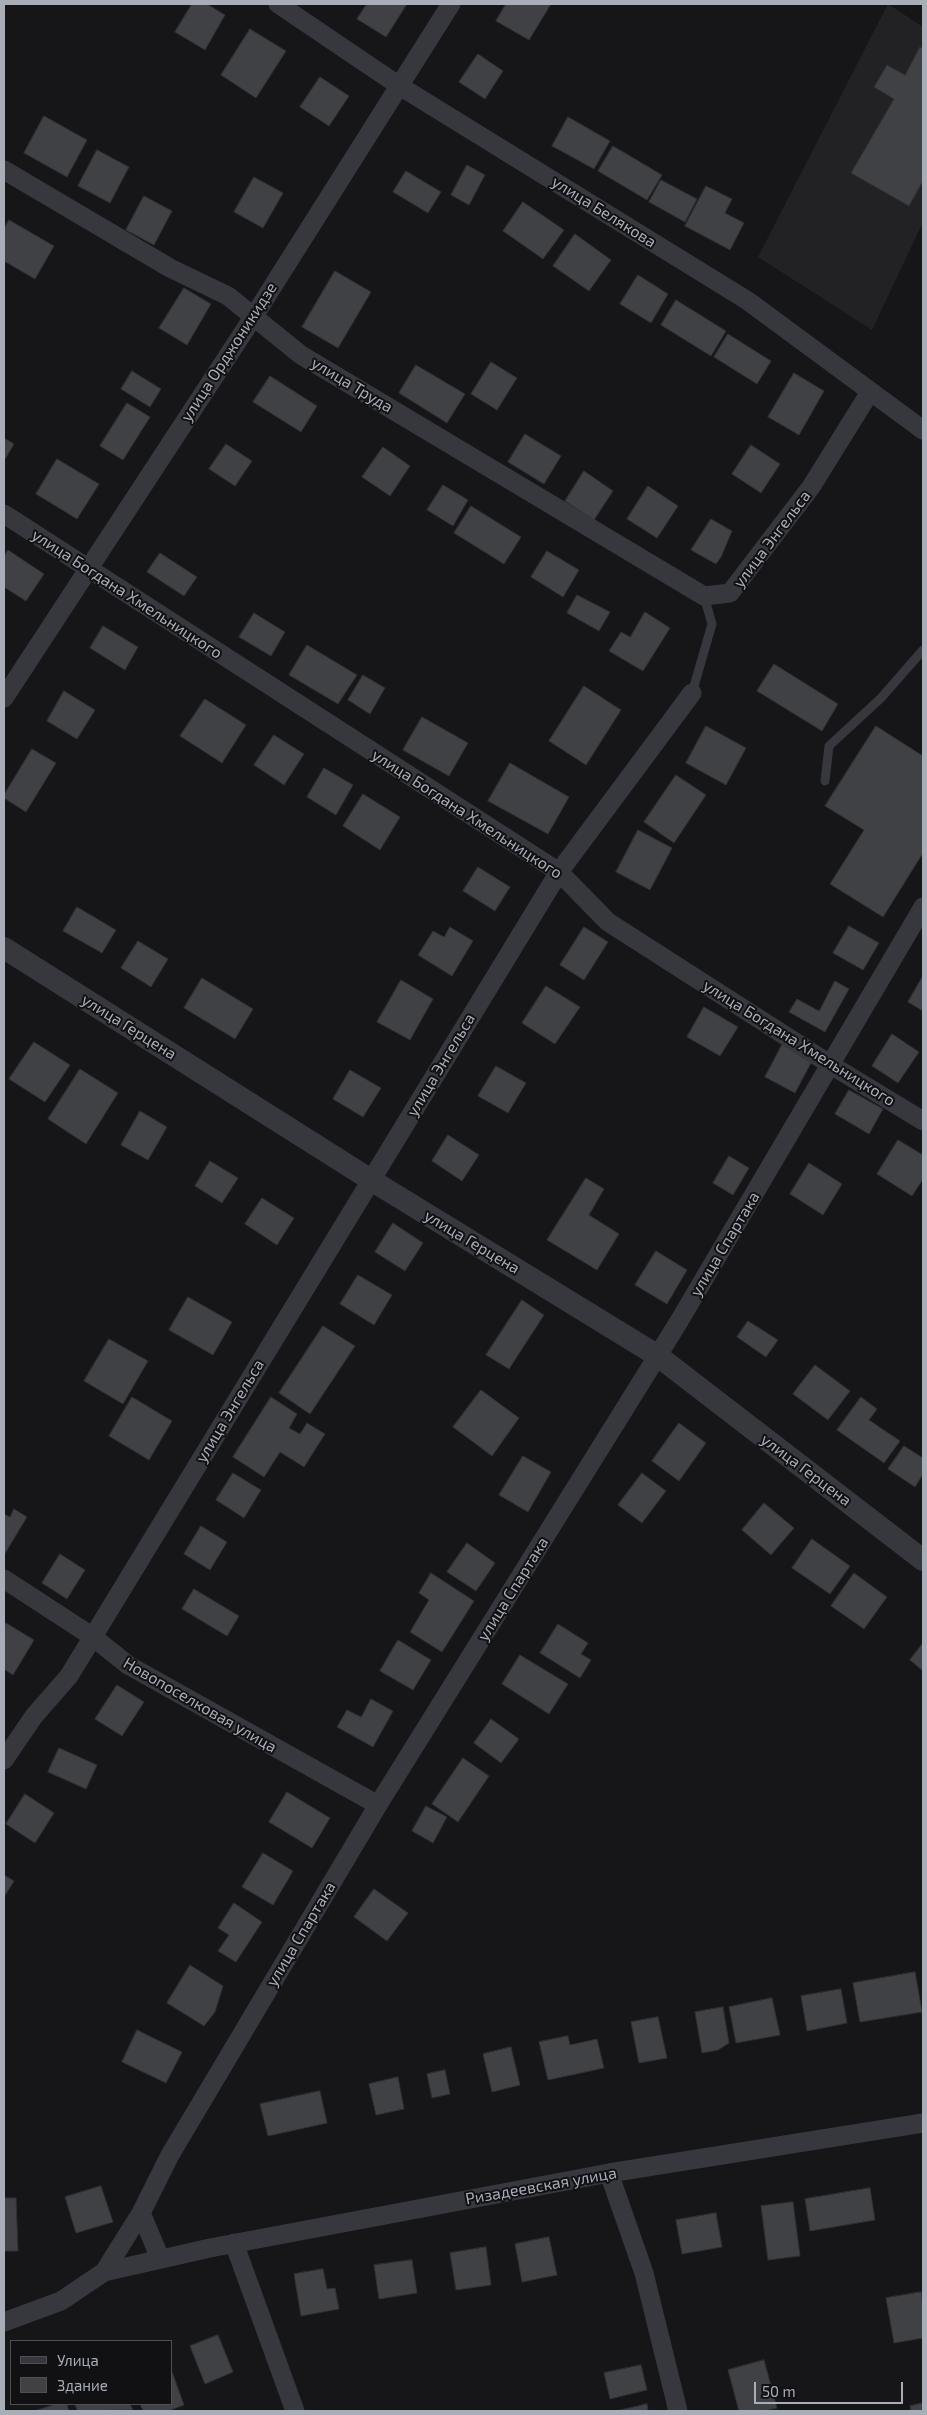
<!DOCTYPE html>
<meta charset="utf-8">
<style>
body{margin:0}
#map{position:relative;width:927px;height:2415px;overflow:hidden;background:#161618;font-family:"Exo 2",sans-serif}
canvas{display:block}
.frame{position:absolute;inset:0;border:5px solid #a8adb8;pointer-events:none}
.legend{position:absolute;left:10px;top:2340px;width:162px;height:65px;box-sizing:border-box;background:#111113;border:1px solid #4d4f55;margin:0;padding:6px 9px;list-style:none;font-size:15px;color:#a8adb8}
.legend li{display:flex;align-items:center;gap:10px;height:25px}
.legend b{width:25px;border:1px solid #4d4f55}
.scale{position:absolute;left:754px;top:2382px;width:149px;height:22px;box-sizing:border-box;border:2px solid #a8adb8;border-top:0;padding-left:6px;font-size:15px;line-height:18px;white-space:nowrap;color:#a8adb8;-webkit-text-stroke:4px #111113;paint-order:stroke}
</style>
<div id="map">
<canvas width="927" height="2415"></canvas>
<div class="frame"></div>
<ul class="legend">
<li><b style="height:6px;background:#37383d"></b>Улица</li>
<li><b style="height:14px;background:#404145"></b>Здание</li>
</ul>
<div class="scale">50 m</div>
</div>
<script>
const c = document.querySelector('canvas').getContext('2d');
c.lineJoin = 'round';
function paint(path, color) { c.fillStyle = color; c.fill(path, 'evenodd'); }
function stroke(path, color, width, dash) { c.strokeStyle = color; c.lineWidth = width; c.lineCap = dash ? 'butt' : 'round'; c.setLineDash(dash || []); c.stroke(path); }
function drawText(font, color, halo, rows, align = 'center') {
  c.font = font + ' "Exo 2",sans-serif'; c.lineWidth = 4; c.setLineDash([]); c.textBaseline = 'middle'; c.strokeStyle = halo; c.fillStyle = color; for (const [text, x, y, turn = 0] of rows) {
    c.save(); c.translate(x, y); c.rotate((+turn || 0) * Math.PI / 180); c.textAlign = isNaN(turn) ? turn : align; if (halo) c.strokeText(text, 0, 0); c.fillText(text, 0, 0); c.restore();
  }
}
paint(new Path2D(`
 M888,4l35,23v195l-51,108 -114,-73z`), '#222225');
const building = new Path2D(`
 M192,4h15l18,11 -20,35 -30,-18z
 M367,4h40l-21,33 -29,-18z
 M506,4h45l-22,36 -33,-19z
 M250,29l36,22 -30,47 -35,-23z
 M920,47l3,2v132l-14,25 -58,-33 43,-74 -20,-12 13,-22 18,10z
 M478,54l25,17 -18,28 -26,-17z
 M320,77l29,19 -20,30 -29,-19z
 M44,116l43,24 -20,37 -43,-24z
 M568,117l42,24 -16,28 -42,-23z
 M613,146l49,29 -15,25 -49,-29z
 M97,150l32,17 -19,36 -32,-17z
 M467,165l18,10 -16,30 -18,-10z
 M406,171l35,21 -13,21 -35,-21z
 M254,177l29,16 -20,35 -29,-16z
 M661,180l36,19 -12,23 -36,-20z
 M706,186l26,13 -7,14 19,10 -14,27 -45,-24z
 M144,196l28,15 -18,34 -28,-15z
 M523,202l41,28 -21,29 -40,-28z
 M9,220l45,26 -19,33 -31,-18v-32z
 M575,234l36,26 -22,31 -36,-25z
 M335,271l36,21 -33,56 -36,-21z
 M638,275l30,19 -17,29 -31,-19z
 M184,288l27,16 -24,41 -28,-17z
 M676,300l50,31 -15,25 -50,-31z
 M728,334l43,27 -14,23 -43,-27z
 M491,362l26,16 -20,32 -26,-16z
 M416,365l49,29 -18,29 -48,-30z
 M132,371l29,18 -11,18 -29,-18z
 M794,373l30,18 -25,44 -31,-18z
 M270,376l47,30 -16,26 -48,-30z
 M127,403l23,14 -27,43 -23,-14z
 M525,434l36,22 -17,28 -36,-22z
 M4,438l10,6 -10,17z
 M226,444l26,17 -17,25 -26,-17z
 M751,445l29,19 -19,29 -29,-19z
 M383,447l27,19 -20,30 -28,-19z
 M57,459l42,25 -22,35 -41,-25z
 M584,471l29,20 -19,29 -29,-19z
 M443,485l25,15 -15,26 -26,-16z
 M648,486l30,20 -21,32 -30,-19z
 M471,506l50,31 -17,27 -50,-31z
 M711,519l21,12 -11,26 -5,7 -25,-14z
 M8,550l36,24 -18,27 -22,-14v-30z
 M547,551l32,19 -16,27 -32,-20z
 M160,553l37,24 -13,19 -37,-24z
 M577,595l33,17 -11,19 -32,-18z
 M645,612l25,16 -27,43 -34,-20 12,-19 9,5z
 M254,613l31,19 -14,24 -32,-19z
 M103,626l35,21 -13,23 -35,-22z
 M307,645l50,30 -19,29 -49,-29z
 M774,664l64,40 -16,27 -65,-40z
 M363,675l22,13 -15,26 -22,-14z
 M584,686l37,24 -35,55 -37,-24z
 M64,691l31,19 -18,29 -30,-18z
 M205,699l41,26 -24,38 -42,-27z
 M422,717l46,26 -19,33 -46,-26z
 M706,726l40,22 -20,37 -40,-22z
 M876,726l47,30v97l-40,64 -53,-33 34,-54 -39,-24z
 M274,735l30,19 -20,31 -30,-20z
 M32,749l24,14 -30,49 -22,-14v-3z
 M510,763l59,34 -21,37 -60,-33z
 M324,768l29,17 -17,30 -29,-18z
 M676,775l30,20 -32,48 -30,-21z
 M363,794l37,23 -20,33 -37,-24z
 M638,830l34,18 -22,42 -34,-18z
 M478,867l32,20 -15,24 -32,-20z
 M77,907l39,23 -14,23 -39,-22z
 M849,926l30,17 -16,27 -30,-17z
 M450,927l23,14 -21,35 -34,-21 15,-24 11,6z
 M584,927l24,15 -24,38 -24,-15z
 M138,941l30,18 -17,28 -30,-19z
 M923,976v35l-15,-9z
 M202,978l51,31 -18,30 -51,-31z
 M401,980l32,19 -23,41 -33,-18z
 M835,981l14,8 -24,43 -36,-20 8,-13 22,12z
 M546,986l34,21 -25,37 -33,-21z
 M704,1007l34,20 -18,29 -33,-19z
 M892,1034l27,18 -21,31 -26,-17z
 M34,1042l36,23 -25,37 -36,-23z
 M783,1043l30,16 -18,34 -30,-16z
 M496,1066l30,17 -18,30 -30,-17z
 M80,1069l38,24 -32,51 -38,-25z
 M350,1070l31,18 -18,29 -30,-18z
 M849,1090l34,19 -14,25 -34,-20z
 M140,1111l27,16 -19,33 -27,-15z
 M448,1135l31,20 -17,26 -30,-20z
 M898,1140l25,15v24l-11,17 -35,-22z
 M729,1156l20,12 -16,27 -20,-12z
 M210,1161l28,17 -16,25 -27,-17z
 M809,1163l33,21 -19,31 -33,-21z
 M586,1178l18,11 -15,26 30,19 -22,36 -50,-30z
 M262,1198l32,20 -17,27 -32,-21z
 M393,1223l30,20 -18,28 -30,-19z
 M656,1251l31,19 -20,34 -32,-19z
 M358,1275l34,20 -18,30 -34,-21z
 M188,1297l44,25 -19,33 -44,-25z
 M522,1300l22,15 -35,54 -23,-14z
 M748,1321l30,19 -12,17 -29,-20z
 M323,1326l32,20 -45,68 -31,-21z
 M109,1339l39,22 -25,43 -39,-23z
 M815,1365l35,26 -22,29 -35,-26z
 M481,1390l38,28 -27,38 -39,-29z
 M132,1397l40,24 -23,39 -40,-24z
 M271,1397l26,17 -8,14 11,6 7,-11 18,11 -21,33 -24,-15 -16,25 -31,-20z
 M861,1397l16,12 -8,11 31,21 -16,22 -47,-33z
 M679,1423l27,20 -27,38 -27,-20z
 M904,1446l19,12v16l-8,13 -27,-18z
 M523,1456l28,16 -23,40 -29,-17z
 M233,1473l28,17 -17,28 -28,-18z
 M642,1473l24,18 -24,32 -24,-18z
 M764,1503l30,25 -23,27 -29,-25z
 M14,1509l13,8 -23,38v-41l6,3z
 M201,1526l26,16 -17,28 -26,-16z
 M812,1539l38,27 -20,28 -38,-26z
 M467,1543l28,20 -19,28 -29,-19z
 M60,1554l25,16 -18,29 -25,-16z
 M431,1573l43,28 -32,51 -32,-20 19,-32 -10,-7z
 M854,1573l33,24 -23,32 -33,-23z
 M194,1589l45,27 -12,20 -45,-27z
 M6,1623l28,17 -21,35 -9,-6v-43z
 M558,1624l30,19 -7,11 10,6 -11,18 -40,-25z
 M398,1640l33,20 -18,30 -33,-19z
 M923,1643v28l-13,-11z
 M520,1655l48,29 -19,30 -47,-30z
 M117,1685l27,17 -22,34 -27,-17z
 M371,1699l22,12 -20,36 -36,-20 10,-17 14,7z
 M491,1719l28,20 -18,24 -27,-20z
 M59,1748l38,17 -11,24 -38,-17z
 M463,1758l26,18 -31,46 -26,-18z
 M287,1792l43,26 -18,30 -43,-26z
 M25,1794l29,19 -19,30 -29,-19z
 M426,1806l21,11 -14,26 -21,-12z
 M263,1853l30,18 -20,34 -31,-18z
 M4,1875l10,6 -10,16z
 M374,1889l34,24 -21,28 -33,-24z
 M234,1903l28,19 -26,40 -18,-11 11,-16 -11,-7z
 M190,1965l33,21 -8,26 -11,14 -37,-23z
 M915,1972l7,40 -62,10 -7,-39z
 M841,1989l6,34 -40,8 -6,-35z
 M772,1998l8,37 -44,8 -7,-36z
 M723,2007l6,36 -11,7 -16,3 -7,-41z
 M658,2017l9,41 -28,5 -8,-41z
 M137,2030l45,22 -16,31 -44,-21z
 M568,2036l2,9 27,-6 7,29 -56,12 -9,-38z
 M511,2047l9,38 -28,7 -9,-38z
 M445,2070l5,24 -18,4 -5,-24z
 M398,2077l6,32 -28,6 -7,-31z
 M320,2091l7,32 -59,13 -8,-32z
 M101,2186l12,36 -37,11 -11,-36z
 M870,2188l5,32 -65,11 -5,-32z
 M4,2198h12l2,53h-14z
 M793,2202l7,54 -32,4 -7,-54z
 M716,2213l6,34 -40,7 -6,-34z
 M549,2237l8,38 -35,7 -7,-38z
 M486,2247l5,38 -35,5 -6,-37z
 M412,2260l5,33 -38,6 -5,-34z
 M323,2269l4,20 8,-1 4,21 -38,7 -7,-42z
 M921,2292l2,14v32l-29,5 -8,-45z
 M218,2335l15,37 -28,12 -15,-38z
 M764,2360l13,48 -13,3h-25l-11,-41z
 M641,2365l6,25 -37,9 -6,-26z
 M171,2369l13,36 -16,6h-25l-3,-7h31z
 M923,2403v8h-12l-1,-5z
 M56,2404h11l2,7h-34z
 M75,2404h55l3,6 -55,1z
 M647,2404l1,7h-31z`);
paint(building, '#404145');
stroke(building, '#303034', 1);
stroke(new Path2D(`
 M692,693l20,-69 -8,-28
 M825,781l4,-35 52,-48 42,-48`), '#37383d', 9);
stroke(new Path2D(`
 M278,4l120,81 350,216 175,129
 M4,170l166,98 58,28 73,59 403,241 26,-3 81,-106 59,-95
 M4,514l555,358 49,50 223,143 92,56
 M4,698l250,-382 197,-312
 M4,1579l89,58 35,28 250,140
 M4,1760l30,-44 35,-40 490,-804 133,-179
 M609,2173l35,100 34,138
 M141,2213l19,45
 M234,2243l61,168
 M104,2272l37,-59 29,-58 208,-350 300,-482 245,-416
 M4,2322l57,-21 43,-29 106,-24 399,-75 314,-50`), '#37383d', 19);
stroke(new Path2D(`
 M4,948l367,232 287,176 265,204`), '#37383d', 22);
drawText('16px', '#a8adb8', '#111113', [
 ["улица Белякова",604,212,32],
 ["улица Орджоникидзе",229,352,-57],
 ["улица Труда",352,385,31],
 ["улица Энгельса",772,539,-53],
 ["улица Богдана Хмельницкого",127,594,33],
 ["улица Богдана Хмельницкого",467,814,33],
 ["улица Герцена",129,1027,32],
 ["улица Богдана Хмельницкого",799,1043,32],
 ["улица Энгельса",441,1065,-59],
 ["улица Герцена",472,1242,31],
 ["улица Спартака",725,1244,-59],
 ["улица Энгельса",230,1411,-59],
 ["улица Герцена",806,1470,37],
 ["улица Спартака",513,1589,-58],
 ["Новопоселковая улица",200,1705,30],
 ["улица Спартака",301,1934,-59],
 ["Ризадеевская улица",541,2186,-10]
]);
</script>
